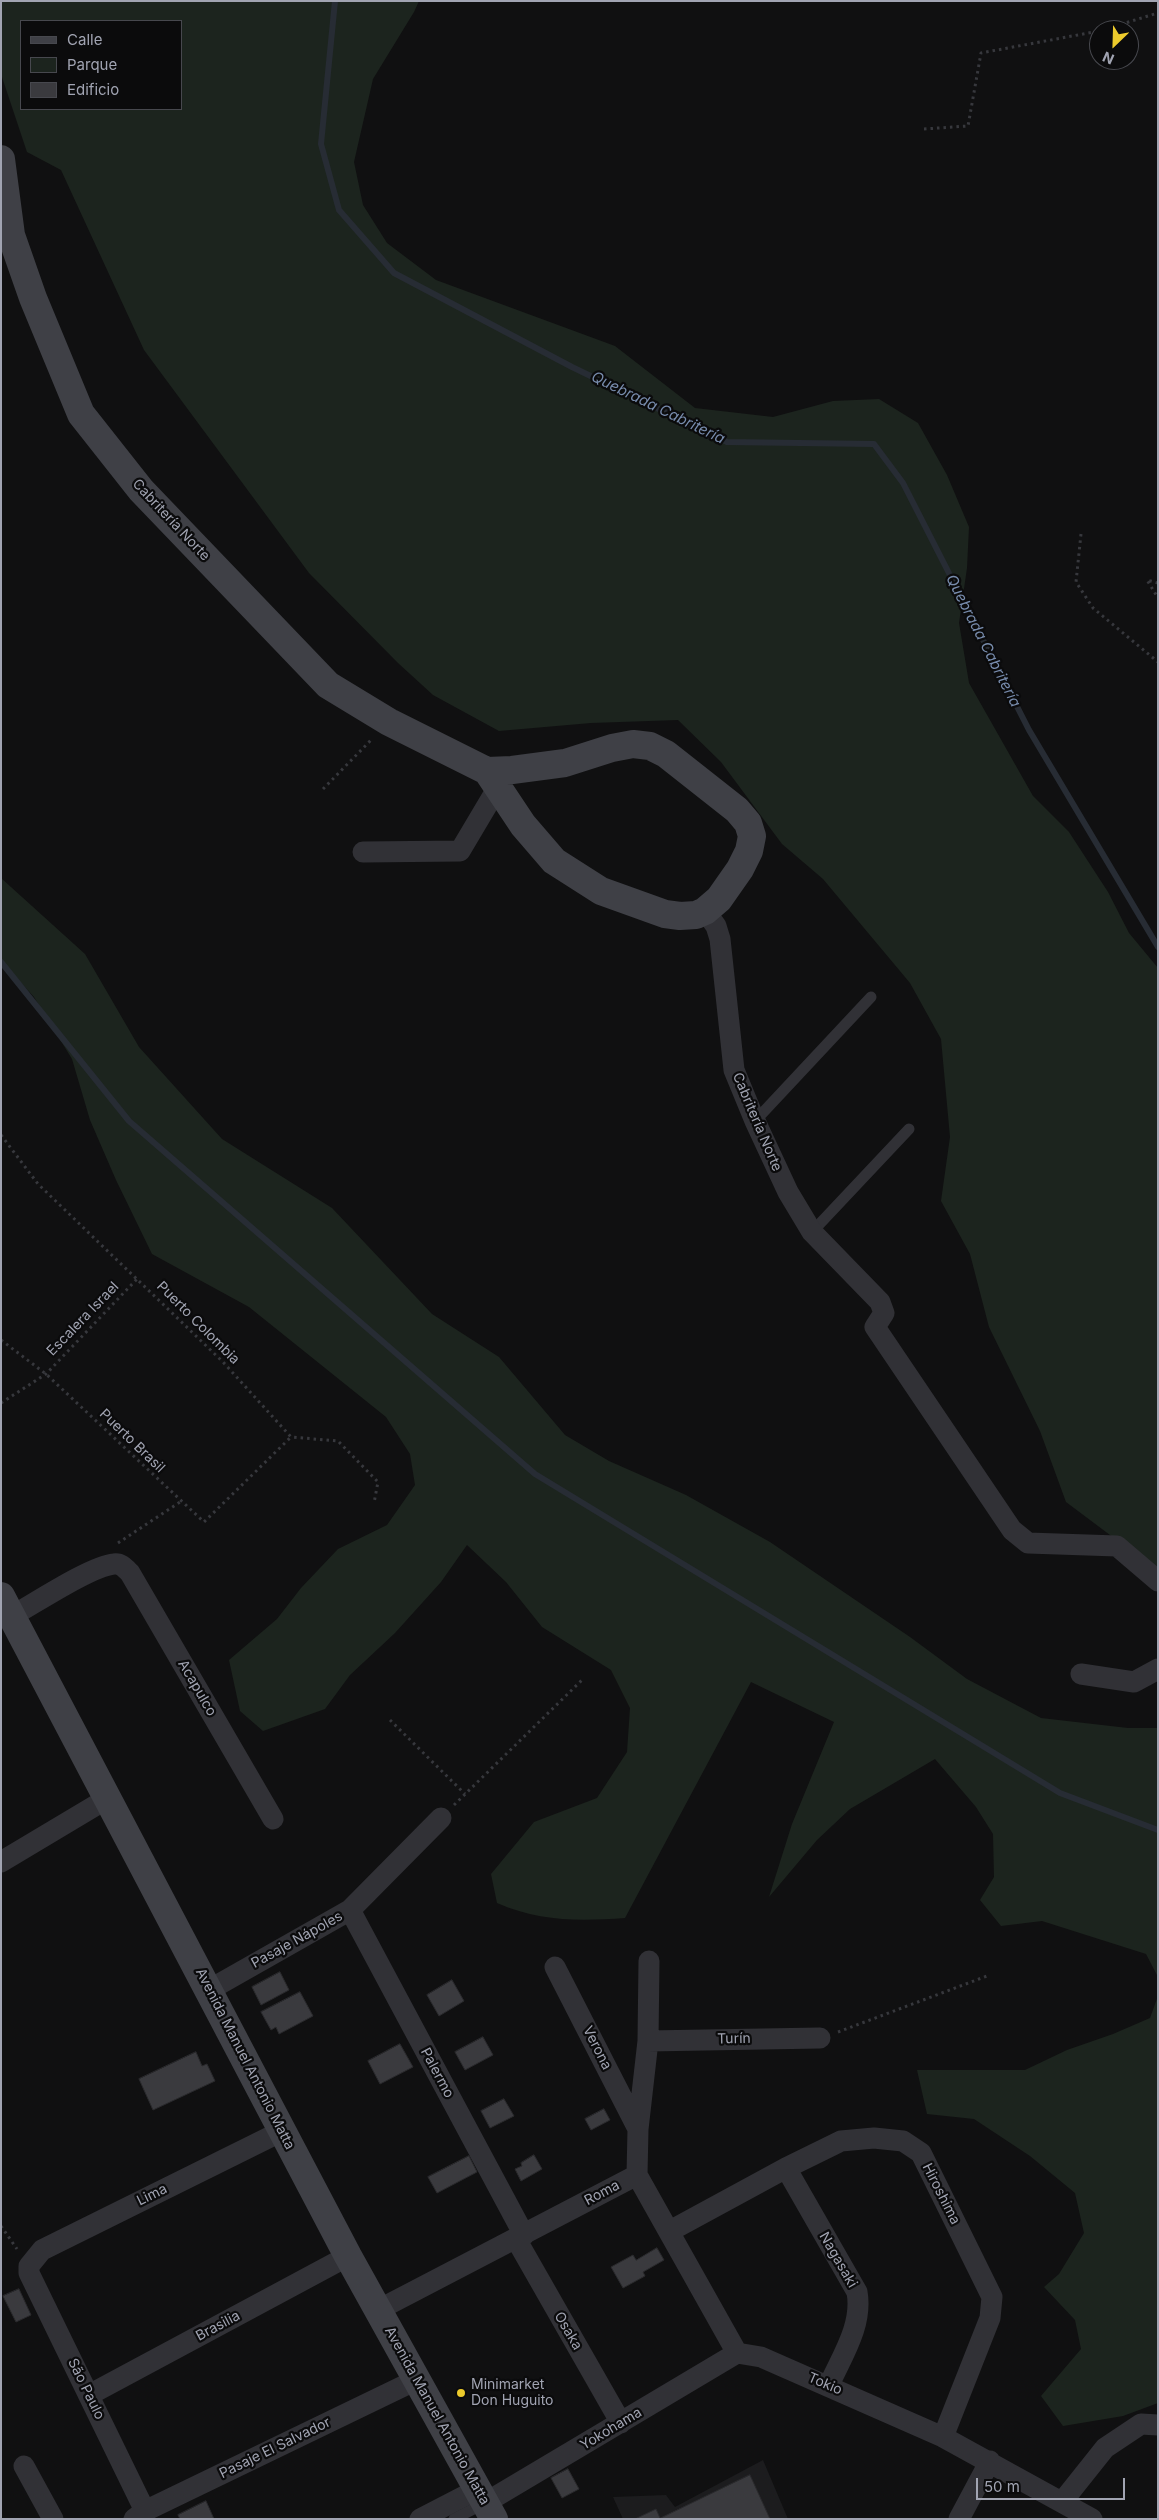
<!DOCTYPE html>
<meta charset="utf-8">
<style>
body{margin:0}
#map{position:relative;width:1159px;height:2520px;overflow:hidden;background:#101011;font-family:Inter,sans-serif}
canvas{display:block}
.frame{position:absolute;inset:0;border:2px solid #a1a4b2;pointer-events:none}
.legend{position:absolute;left:20px;top:20px;width:162px;height:90px;box-sizing:border-box;background:#0b0b0c;border:1px solid #47484e;margin:0;padding:6px 9px;list-style:none;font-size:15px;color:#a1a4b2}
.legend li{display:flex;align-items:center;gap:10px;height:25px}
.legend b{width:25px;border:1px solid #47484e}
.north{position:absolute;left:1089px;top:20px;width:50px;height:50px;box-sizing:border-box;background:#0b0b0c;border:1px solid #47484e;border-radius:50%;rotate:204deg;font-size:14px;font-weight:700;line-height:20px;text-align:center;color:#a1a4b2}
.north::after{content:'';display:block;margin:auto;width:18px;height:22px;background:#edcb2c;clip-path:polygon(50% 0,100% 100%,50% 72%,0 100%)}
.scale{position:absolute;left:976px;top:2478px;width:149px;height:22px;box-sizing:border-box;border:2px solid #a1a4b2;border-top:0;padding-left:6px;font-size:15px;line-height:18px;white-space:nowrap;color:#a1a4b2;-webkit-text-stroke:4px #0b0b0c;paint-order:stroke}
</style>
<div id="map">
<canvas width="1159" height="2520"></canvas>
<div class="frame"></div>
<ul class="legend">
<li><b style="height:6px;background:#3f4046"></b>Calle</li>
<li><b style="height:14px;background:#1c241e"></b>Parque</li>
<li><b style="height:14px;background:#3a3a3e"></b>Edificio</li>
</ul>
<div class="north">N</div>
<div class="scale">50 m</div>
</div>
<script>
const c = document.querySelector('canvas').getContext('2d');
c.lineJoin = 'round';
function paint(path, color) { c.fillStyle = color; c.fill(path, 'evenodd'); }
function stroke(path, color, width, dash) { c.strokeStyle = color; c.lineWidth = width; c.lineCap = dash ? 'butt' : 'round'; c.setLineDash(dash || []); c.stroke(path); }
function drawText(font, color, halo, rows, align = 'center') {
  c.font = font + ' Inter,sans-serif'; c.lineWidth = 4.5; c.setLineDash([]); c.textBaseline = 'middle'; c.strokeStyle = halo; c.fillStyle = color; for (const [text, x, y, turn = 0] of rows) {
    c.save(); c.translate(x, y); c.rotate((+turn || 0) * Math.PI / 180); c.textAlign = isNaN(turn) ? turn : align; if (halo) c.strokeText(text, 0, 0); c.fillText(text, 0, 0); c.restore();
  }
}
paint(new Path2D(`
 M763,2460l25,59h-165l-10,-22 53,-2 9,12z`), '#1c1c1e');
paint(new Path2D(`
 M1,1h418l-5,11 -41,67 -19,83 9,43 24,38 49,37 179,66 80,62 78,9 60,-16 46,-2 39,24 29,52 22,52 -2,41 -8,55 10,60 64,113 36,36 39,60 21,41 29,35v603l-92,-69 -26,-71 -51,-104 -19,-73 -29,-53 9,-64 -9,-98 -31,-56 -87,-104 -41,-35 -61,-82 -43,-42 -87,3 -92,8 -66,-36 -35,-32 -89,-90 -165,-223 -83,-180 -34,-18 -26,-78zM21,21h160v88h-160z
 M1,878l84,76 54,93 83,92 110,69 100,106 67,43 66,78 44,26 77,34 84,47 140,95 57,42 74,39 87,10h30v249l-12,-23 -104,-33 -41,5 -21,-26 14,-23 -1,-43 -17,-27 -41,-48 -85,50 -33,31 -48,57 23,-73 42,-102 -83,-40 -126,236c-45,3 -85,4 -128,-15l-6,-29 43,-52 63,-24 30,-46 3,-44 -19,-38 -69,-43 -36,-45 -39,-37 -26,37 -46,51 -45,42 -25,34 -62,22 -23,-20 -11,-51 48,-41 24,-31 37,-39 49,-24 28,-40 -5,-31 -24,-37 -137,-110 -97,-53 -36,-74 -26,-60 -18,-61 -38,-62 -33,-36z
 M1158,1996v407l-35,13 -60,10 -22,-30 40,-47 -6,-29 -31,-33 15,-13 25,-41 -9,-40 -45,-37 -56,-37 -47,-5 -10,-44h108l42,-20 46,-16 37,-16z`), '#1c241e');
stroke(new Path2D(`
 M335,1l-14,143 18,66 55,63 178,94 155,75 147,2 29,39 126,247 129,217
 M1,962l128,159 406,353 525,319 98,37`), '#272c34', 6);
const building = new Path2D(`
 M280,1972l9,18 -28,15 -9,-18z
 M452,1980l12,21 -25,15 -12,-21z
 M300,1992l13,24 -34,18 -3,-7 -5,3 -10,-18z
 M483,2037l10,18 -28,15 -10,-18z
 M400,2044l13,23 -33,17 -12,-23z
 M196,2052l6,14 5,-2 8,17 -62,29 -14,-31z
 M504,2099l10,17 -24,12 -9,-17z
 M604,2109l6,11 -19,10 -6,-11z
 M534,2155l8,14 -21,12 -6,-12 7,-3 -1,-3z
 M469,2156l8,16 -40,21 -9,-16z
 M657,2248l7,12 -21,12 2,4 -22,12 -12,-21 22,-12 3,5z
 M19,2289l12,26 -15,7 -13,-26z
 M568,2469l11,20 -17,9 -11,-20z
 M750,2475l20,44h-135l21,-10 4,9z
 M206,2501l8,18h-34l-2,-4z`);
paint(building, '#3a3a3e');
stroke(building, '#2a2a2d', 1);
stroke(new Path2D(`
 M1102,30l56,-17
 M924,129l44,-3 13,-73 118,-22
 M1081,534l-5,48 17,26 65,54
 M1158,583l-11,-3 11,18
 M323,789l50,-51
 M1,1135l37,49 185,178 68,75 47,4 40,41 -4,21
 M1,1340l45,34 158,148 87,-85
 M1,1403l45,-29 91,-95
 M118,1543l62,-41
 M390,1720l75,74
 M454,1805l128,-125
 M838,2032l149,-56
 M1,2226l16,23`), '#37383d', 3, [2.5, 4]);
stroke(new Path2D(`
 M755,1121l116,-124
 M812,1232l97,-103
 M454,2519l31,-16`), '#313136', 11);
stroke(new Path2D(`
 M363,852l97,-1 38,-64
 M705,911l11,15 4,13 14,131 21,51 33,71 24,40 68,70 4,11 -9,14 137,203 16,13 89,3 41,35
 M12,1616c22,-12 79,-50 102,-52 7,-1 11,4 16,9l143,246
 M1081,1674l53,8 24,-13
 M1,1862l107,-64
 M350,1910l174,325
 M555,1967l83,162
 M209,1990l141,-80 91,-92
 M648,2041l172,-3
 M786,2168l71,124c6,33 -15,64 -28,93
 M637,2175l100,178 24,4 182,80 149,82
 M637,2175l1,-46 10,-88 1,-80
 M670,2231l116,-63 55,-27 33,-3 29,3 18,12 71,144 -2,21 -47,119
 M516,2239l105,184
 M378,2310l259,-135
 M89,2395l259,-139
 M24,2466l29,53
 M1062,2502l43,-54 36,-24 17,1
 M485,2503l252,-150
 M145,2511l-116,-238v-7l13,-16 240,-119
 M134,2519l11,-8 271,-131
 M420,2519l58,-30
 M959,2519l31,-58`), '#313136', 21);
stroke(new Path2D(`
 M1,159l10,76 22,63 48,116 60,76 187,195 61,37 98,49 25,-1 53,-7 47,-15 21,-4 17,2 16,8 71,56 11,13 4,13 -3,15 -9,18 -21,30 -14,12 -9,4 -16,1 -15,-2 -64,-23 -47,-30 -31,-36 -36,-54
 M1,1596l347,660 146,263`), '#3f4046', 28);
for (const [x, y, r, color] of [
 [461,2393,5,"#edcb2c"]
]) { const dot = new Path2D(); dot.arc(x, y, r, 0, 2 * Math.PI); c.fillStyle = color; c.fill(dot); stroke(dot, '#0b0b0c', 2); }
drawText('14px', '#a1a4b2', '#0b0b0c', [
 ["Cabritería Norte",171,520,47],
 ["Cabritería Norte",757,1122,67],
 ["Escalera Israel",83,1319,-46],
 ["Puerto Colombia",198,1323,45],
 ["Puerto Brasil",132,1441,44],
 ["Acapulco",197,1688,60],
 ["Pasaje Nápoles",297,1940,-29],
 ["Turín",734,2039,-1],
 ["Verona",597,2048,63],
 ["Avenida Manuel Antonio Matta",245,2059,63],
 ["Palermo",437,2073,62],
 ["Roma",602,2193,-28],
 ["Hiroshima",941,2194,63],
 ["Lima",152,2195,-26],
 ["Nagasaki",838,2260,60],
 ["Brasilia",218,2326,-28],
 ["Osaka",568,2331,60],
 ["Tokio",825,2384,23],
 ["São Paulo",86,2389,64],
 ["Avenida Manuel Antonio Matta",437,2416,61],
 ["Yokohama",611,2429,-31],
 ["Pasaje El Salvador",275,2448,-26]
]);
drawText('14px', '#a1a4b2', '#0b0b0c', [
 ["Minimarket",471,2385],
 ["Don Huguito",471,2401]
], 'left');
drawText('italic 15px', '#788cad', '#0b0b0c', [
 ["Quebrada Cabritería",658,408,26],
 ["Quebrada Cabritería",983,641,63]
]);
</script>
